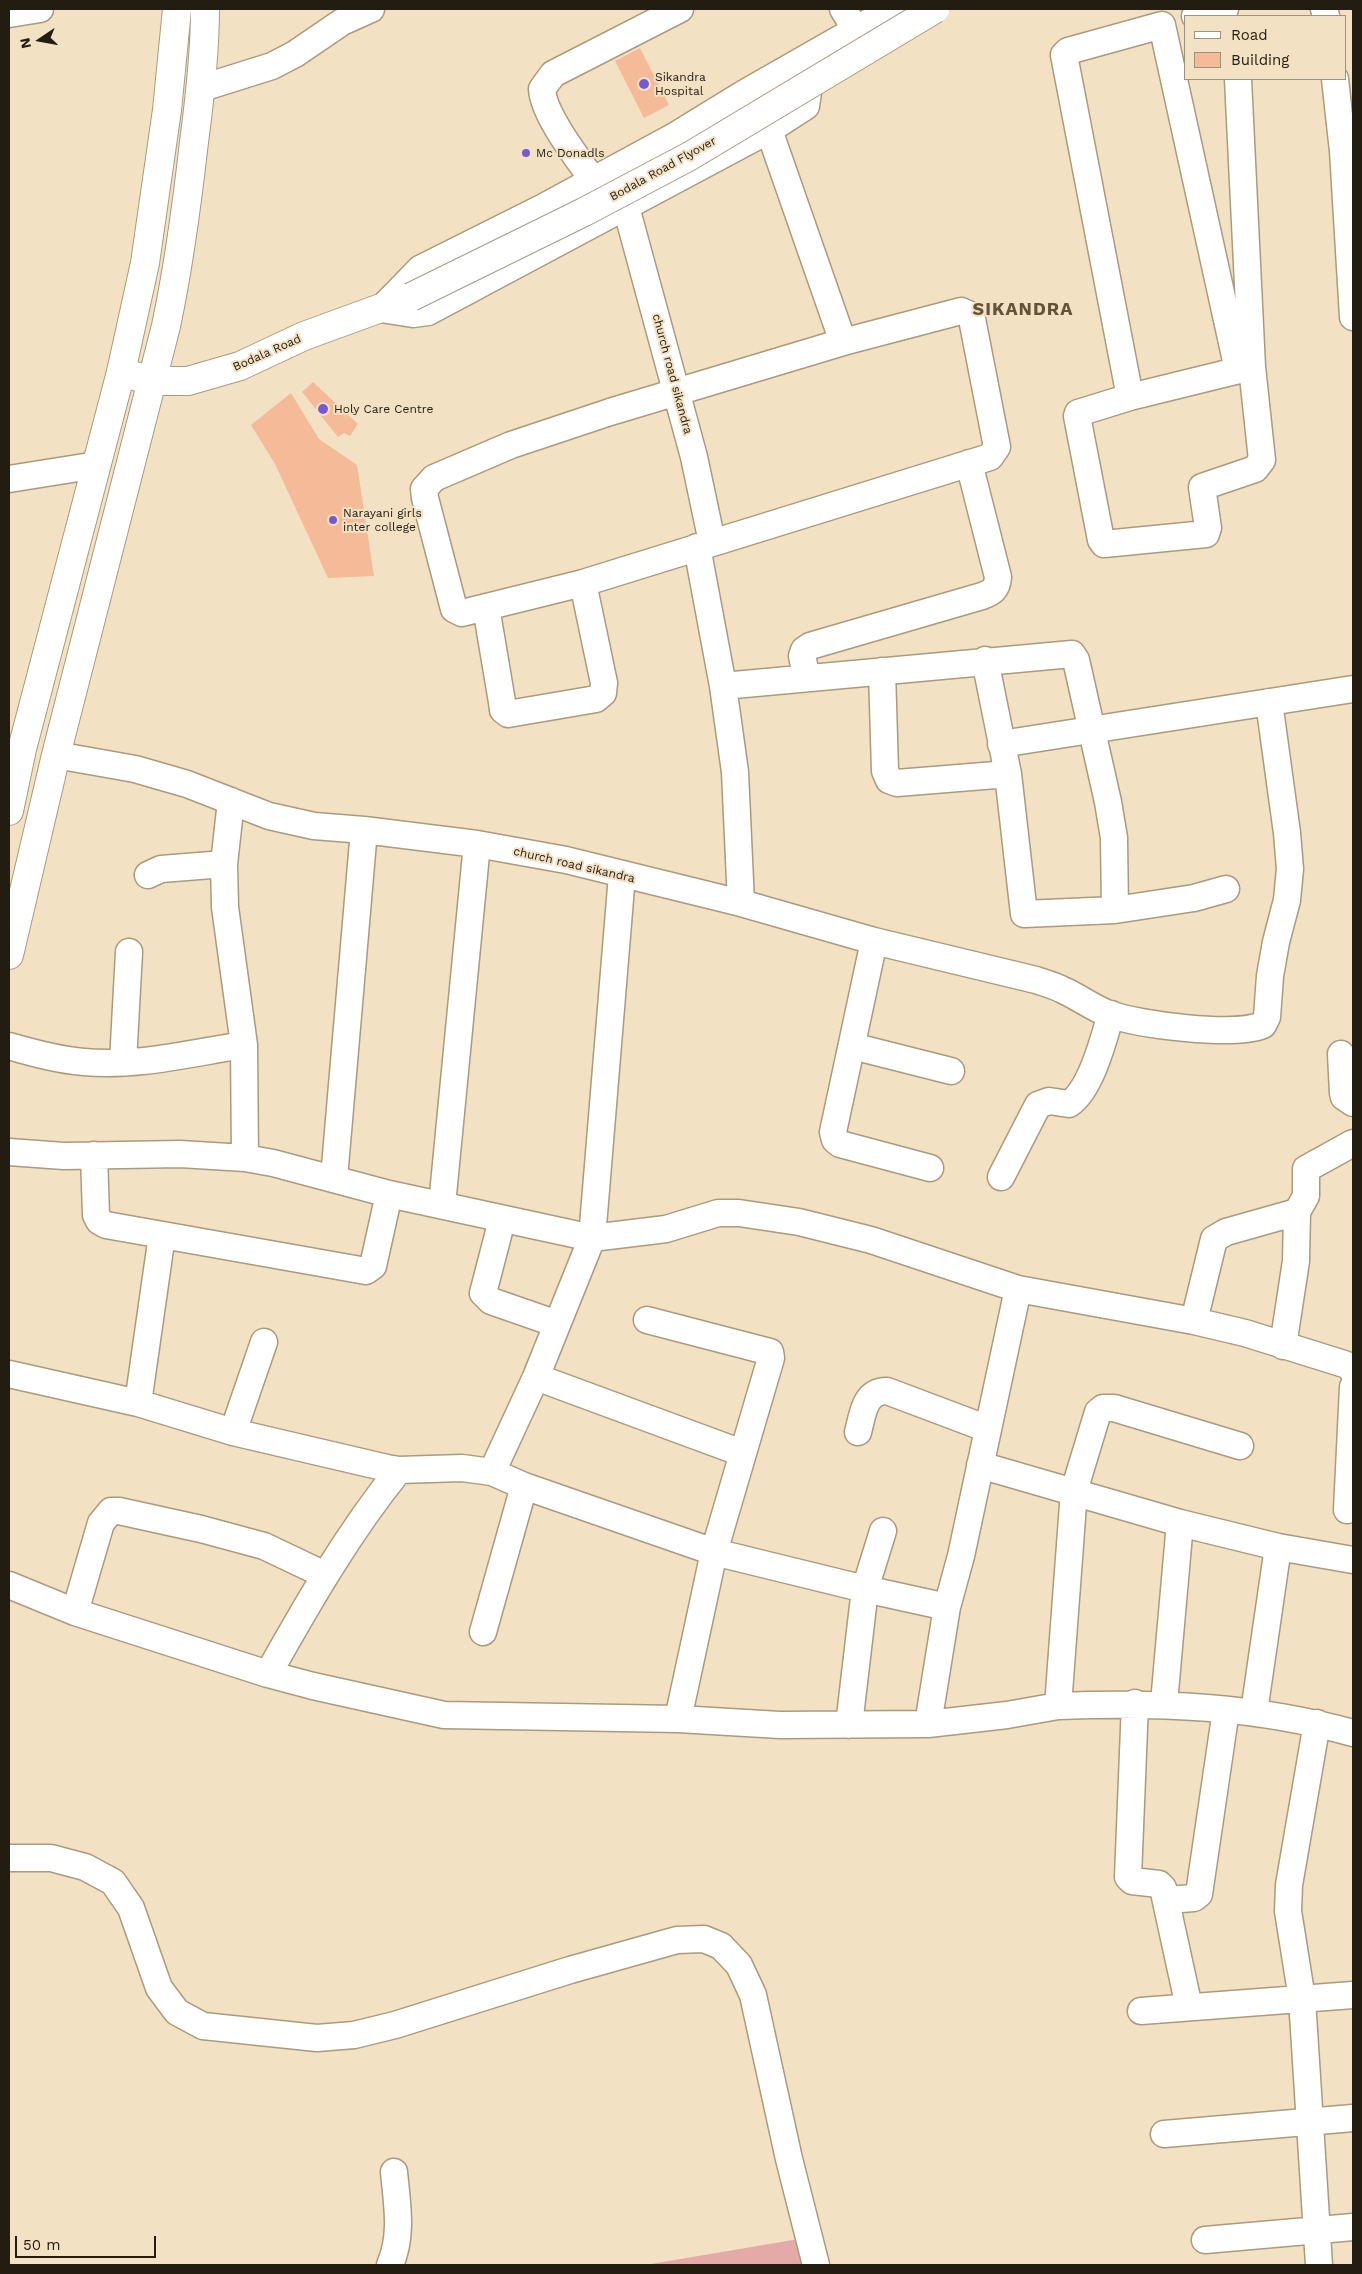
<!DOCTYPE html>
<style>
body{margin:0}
#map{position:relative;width:1362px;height:2274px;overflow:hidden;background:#f3e1c3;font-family:"Work Sans",sans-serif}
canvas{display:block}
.frame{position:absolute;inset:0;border:10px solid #221c11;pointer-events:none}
.legend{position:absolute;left:1184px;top:15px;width:162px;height:65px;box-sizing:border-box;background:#f3e1c3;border:1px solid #9f927c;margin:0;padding:6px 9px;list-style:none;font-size:15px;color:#221c11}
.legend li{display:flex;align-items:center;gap:10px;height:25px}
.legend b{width:25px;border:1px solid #9f927c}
.north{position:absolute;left:15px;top:15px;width:50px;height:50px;-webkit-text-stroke:4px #f3e1c3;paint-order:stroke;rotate:258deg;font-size:14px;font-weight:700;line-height:20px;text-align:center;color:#221c11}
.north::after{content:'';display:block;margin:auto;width:18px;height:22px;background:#221c11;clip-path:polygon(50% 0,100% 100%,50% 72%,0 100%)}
.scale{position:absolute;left:15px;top:2236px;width:141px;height:22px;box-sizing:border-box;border:2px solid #221c11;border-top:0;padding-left:6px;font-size:15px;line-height:18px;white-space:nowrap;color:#221c11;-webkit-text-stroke:4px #f3e1c3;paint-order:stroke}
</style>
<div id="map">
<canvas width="1362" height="2274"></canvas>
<div class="frame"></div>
<ul class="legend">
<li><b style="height:6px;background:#fff"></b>Road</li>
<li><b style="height:14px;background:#f5ba98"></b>Building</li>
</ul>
<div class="north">N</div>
<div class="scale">50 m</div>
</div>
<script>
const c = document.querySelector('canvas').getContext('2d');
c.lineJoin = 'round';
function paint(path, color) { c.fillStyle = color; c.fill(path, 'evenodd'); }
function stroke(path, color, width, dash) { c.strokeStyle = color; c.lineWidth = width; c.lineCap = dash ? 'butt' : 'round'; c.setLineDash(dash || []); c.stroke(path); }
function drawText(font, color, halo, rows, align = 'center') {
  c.font = font + ' "Work Sans",sans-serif'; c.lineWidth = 4; c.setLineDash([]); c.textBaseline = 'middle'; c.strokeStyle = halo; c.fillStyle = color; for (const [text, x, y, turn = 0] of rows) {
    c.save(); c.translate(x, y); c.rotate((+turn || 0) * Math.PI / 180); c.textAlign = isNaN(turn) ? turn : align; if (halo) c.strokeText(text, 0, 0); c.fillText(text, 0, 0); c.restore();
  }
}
paint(new Path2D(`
 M805,2238l5,27h-165z`), '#e3aaa8');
paint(new Path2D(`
 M640,48l29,57 -25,13 -29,-57z
 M313,382l45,42 -8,12 -6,-3 -6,4 -36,-45z
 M291,393l28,46 38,26 17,111 -46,2 -53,-114 -24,-39z`), '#f5ba98');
const minor = new Path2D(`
 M843,9l13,21
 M1324,9l2,7
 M9,14l31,-5
 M1195,16l30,-7
 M1238,79l14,288 10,93 -7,9 -53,18 6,41 -2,6 -102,10 -3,-4 -24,-124 1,-3 52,-16 122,-30
 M1335,79l8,72 10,166
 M202,88l70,-22 23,-12 47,-32 29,-13
 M760,118l9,12 74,212
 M593,180c-15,-21 -50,-66 -51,-91l11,-15 127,-65
 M626,207l68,250 18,85
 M381,309l39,-40 122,-61 131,-71 70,-43 149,-85
 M381,309l32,5 15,-2 341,-182 37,-24 4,-27 -1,-11
 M961,311l9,4 2,4 25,128 -7,10 -407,126 -121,30 -8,-4 -29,-111 -1,-9 10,-11 77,-33 99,-33 233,-70z
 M1130,397l-66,-342 4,-4 94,-26 76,345
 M9,479l88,-14
 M486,607l16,95 1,8 5,4 88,-15 7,-6 1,-10 -21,-100
 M985,660l23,114 16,140 91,-4
 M882,671l3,100 4,9 8,3 111,-9
 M807,678l-5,-22 2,-6 6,-4 172,-50c11,-4 15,-7 16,-19l-29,-114
 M723,686l349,-32 4,6 32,142 6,36 1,72 79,-12 32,-9
 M1001,744l352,-55
 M56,755l79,14 52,15 82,32 45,10 50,4 113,14 89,16 175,43 -6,-131 -12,-86 -26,-139
 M231,801l-7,63 1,43 19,138 1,113
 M148,875l13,-6 63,-5
 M622,875l-30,363 74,-9 52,-16h21l60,9 72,18 147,49 176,32 51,12 99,31 8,3 1,5
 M741,903l133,38 162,39c9,3 20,6 29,11 15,7 28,17 44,23 30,11 125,23 154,11l4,-8 3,-41 6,-34 11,-42 3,-31 -3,-36 -18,-131
 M874,941l-41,191 2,8 5,4 90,24
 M9,1046c24,7 49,14 75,16 53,5 107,-9 160,-17
 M852,1046l99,25
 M1341,1054l2,39 1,4 9,6
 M123,1062l6,-110
 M9,1152l55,4 116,-2 65,4 28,5 116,31 203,44 -56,139 -44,95
 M94,1155l2,60 3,6 7,4 260,46 7,-5 16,-72
 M1001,1177l37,-72 11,-4 20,3c22,-14 35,-66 42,-90
 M334,1178l30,-348
 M442,1205l35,-361
 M502,1220l-19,73 8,8 66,23
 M647,1320l123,32 1,6 -57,194 -36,167
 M1194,1321l20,-82 12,-7 71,-20 9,-16v-27l47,-26
 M1283,1346l13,-85 1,-49
 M9,1374l129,29 95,29 154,36 12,2 63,-2 30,4 32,14 190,66 151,37 82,18
 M536,1377l206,76
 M138,1403l24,-168
 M233,1432l31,-90
 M858,1432c5,-18 6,-41 29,-41l101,38
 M1240,1446l-126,-38h-11l-5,4 -24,79 -16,215c101,-4 198,0 295,27
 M980,1465l200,58 98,24 75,13
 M1347,1510l6,-123
 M9,1585l66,27 193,62 45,12 131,29 234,4 102,6 148,-1 79,-9 51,-9
 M75,1612l26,-89 10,-12h8l82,18 63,17 61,29
 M483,1632l41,-146
 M268,1674c40,-71 80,-141 131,-204
 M1135,1703l-7,174 4,4 27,3 4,4 26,119
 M1164,1703l16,-180
 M1254,1712l24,-165
 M1317,1723l-28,162 -1,26 14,88 17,266
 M928,1724l19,-117 14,-51 57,-267
 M849,1725l16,-136 18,-58
 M9,1858h42l34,9 28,15 18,26 28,80 18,24 26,14 114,12 37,-3 41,-10 175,-55 107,-30 27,-1 17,7 18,19 14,30 36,164 27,106
 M1167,1900l27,-2 5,-4 27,-184
 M1141,2011l212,-16
 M1164,2134l189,-16
 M1205,2240l148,-13
 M390,2265c13,-30 7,-61 4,-93`);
const major = new Path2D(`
 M121,372l31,9h36l52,-15 64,-30 107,-39`);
const highway = new Path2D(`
 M9,811l13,-62 99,-377 24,-109 22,-153 10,-101
 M9,955l47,-200 110,-429c13,-61 21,-122 28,-184 6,-45 11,-88 11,-133`);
stroke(minor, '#ab9a7d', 29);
stroke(major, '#ab9a7d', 30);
stroke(highway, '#ab9a7d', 30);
stroke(minor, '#fff', 26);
stroke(major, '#fff', 28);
stroke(highway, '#fff', 28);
const majorBridge = new Path2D(`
 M411,297l173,-85 106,-56 245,-147`);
stroke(majorBridge, '#ab9a7d', 30, []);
stroke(majorBridge, '#fff', 28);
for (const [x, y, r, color] of [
 [644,84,6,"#765ad5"],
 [526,153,5,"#765ad5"],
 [323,409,6,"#765ad5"],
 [333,520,5,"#765ad5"]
]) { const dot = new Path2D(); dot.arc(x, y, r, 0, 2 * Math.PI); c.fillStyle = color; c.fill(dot); stroke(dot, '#f3e1c3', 2); }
drawText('12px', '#221c11', '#f3e1c3', [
 ["Sikandra",655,77],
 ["Hospital",655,91],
 ["Mc Donadls",536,153],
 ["Holy Care Centre",334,409],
 ["Narayani girls",343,513],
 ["inter college",343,527]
], 'left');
drawText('12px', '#221c11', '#f3e1c3', [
 ["Bodala Road Flyover",663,169,-29],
 ["Bodala Road",267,353,-24],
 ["church road sikandra",672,374,75],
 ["church road sikandra",574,865,13]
]);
c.letterSpacing = '1px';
drawText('bold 18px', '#635339', '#f3e1c3', [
 ["SIKANDRA",1023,310]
]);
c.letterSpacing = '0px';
</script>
